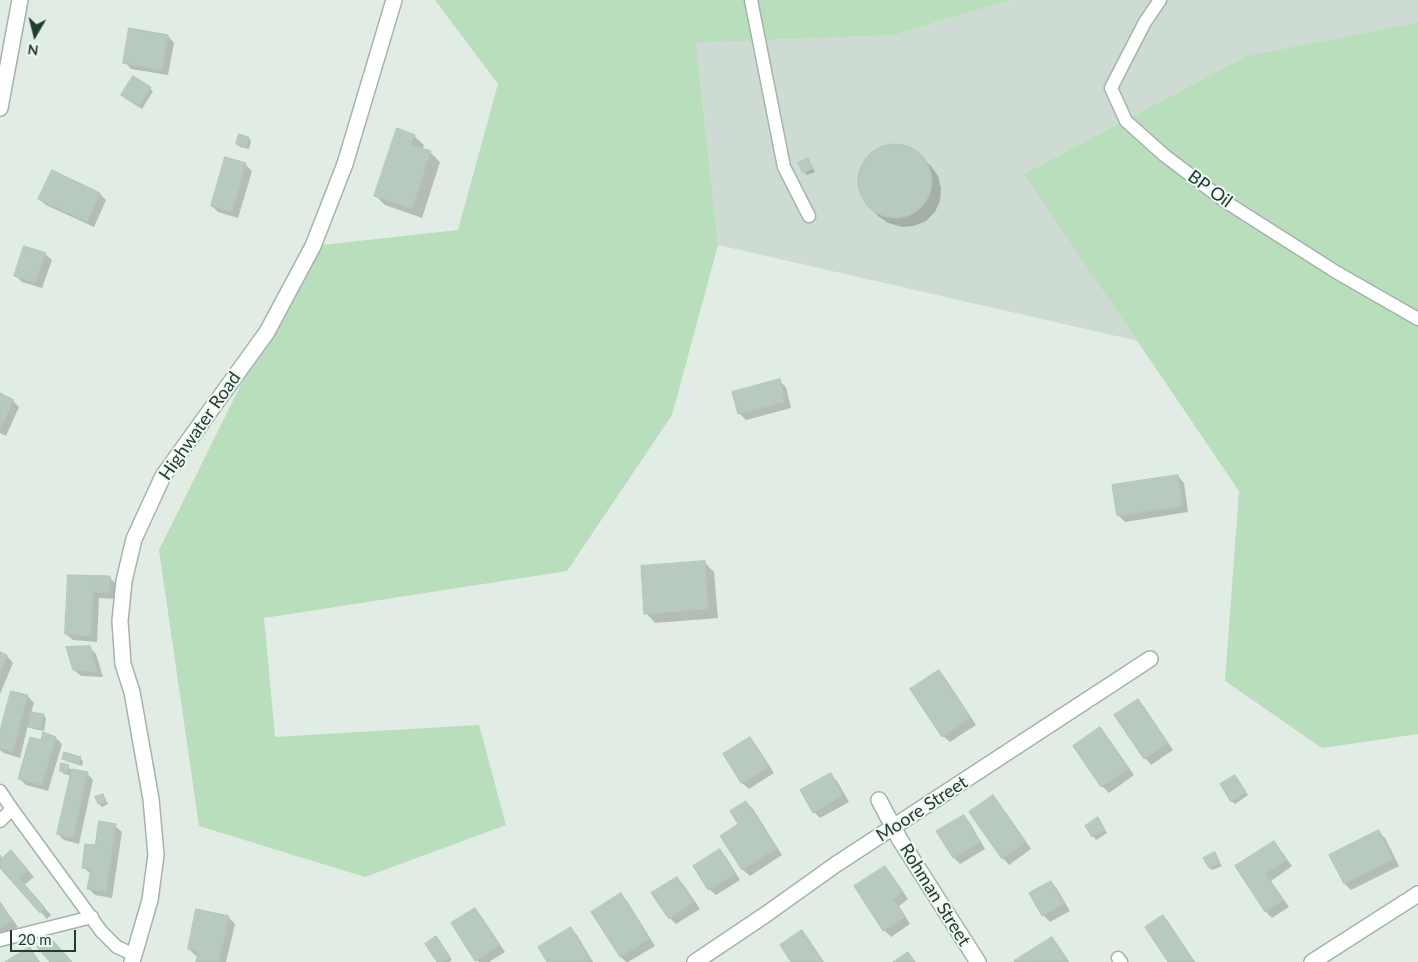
<!DOCTYPE html>
<style>
body{margin:0}
#map{position:relative;width:1418px;height:962px;overflow:hidden;background:#e0ece4;font-family:Lato,sans-serif}
canvas{display:block}
.north{position:absolute;left:10px;top:10px;width:50px;height:50px;-webkit-text-stroke:4px #f0f8f3;paint-order:stroke;rotate:188deg;font-size:14px;font-weight:700;line-height:20px;text-align:center;color:#203d2f}
.north::after{content:'';display:block;margin:auto;width:18px;height:22px;background:#203d2f;clip-path:polygon(50% 0,100% 100%,50% 72%,0 100%)}
.scale{position:absolute;left:10px;top:930px;width:66px;height:22px;box-sizing:border-box;border:2px solid #203d2f;border-top:0;padding-left:6px;font-size:15px;line-height:18px;white-space:nowrap;color:#203d2f;-webkit-text-stroke:4px #f0f8f3;paint-order:stroke}
</style>
<div id="map">
<canvas width="1418" height="962"></canvas>
<div class="north">N</div>
<div class="scale">20 m</div>
</div>
<script>
const c = document.querySelector('canvas').getContext('2d');
c.lineJoin = 'round';
function paint(path, color) { c.fillStyle = color; c.fill(path, 'evenodd'); }
function stroke(path, color, width, dash) { c.strokeStyle = color; c.lineWidth = width; c.lineCap = dash ? 'butt' : 'round'; c.setLineDash(dash || []); c.stroke(path); }
function drawText(font, color, halo, rows, align = 'center') {
  c.font = font + ' Lato,sans-serif'; c.lineWidth = 4; c.setLineDash([]); c.textBaseline = 'middle'; c.strokeStyle = halo; c.fillStyle = color; for (const [text, x, y, turn = 0] of rows) {
    c.save(); c.translate(x, y); c.rotate((+turn || 0) * Math.PI / 180); c.textAlign = isNaN(turn) ? turn : align; if (halo) c.strokeText(text, 0, 0); c.fillText(text, 0, 0); c.restore();
  }
}
paint(new Path2D(`
 M1010,0h408v22l-172,34 -222,118 114,167 -420,-96 -22,-202 198,-8z`), '#cedbd3');
paint(new Path2D(`
 M435,0h575l-116,35 -198,8 22,202 -46,170 -105,156 -303,47 11,119 204,-12 27,100 -141,52 -166,-51 -40,-276 108,-218 46,-86 145,-16 40,-146z
 M1418,22v712l-96,14 -97,-67 14,-190 -215,-317 222,-118z`), '#b8debb');
paint(new Path2D(`
 M168,36l6,7 -6,32 -37,-6 -6,-7z
 M134,77l19,14 -11,18 -17,-11z
 M240,136l9,2 2,3 -2,8 -9,-2 -3,-3z
 M414,136l10,9 -2,5 9,3 9,9 -18,56 -37,-13 -9,-9z
 M898,145l12,3 21,18 7,10 3,12 -1,13 -5,11 -9,9 -12,5 -12,1 -14,-4 -10,-7 -10,-11 -7,-11 -3,-12 2,-12 5,-10 9,-9 12,-5z
 M226,159l20,6 6,6 -14,47 -20,-6 -6,-6z
 M808,160l7,12 -8,3 -3,-3z
 M100,194l6,6 -12,27 -48,-22 -7,-6z
 M45,254l7,6 -10,28 -20,-6 -7,-7z
 M779,381l7,6 5,21 -45,12 -7,-7z
 M0,395l13,6 6,6 -13,29 -6,-3z
 M1178,476l6,7 4,29 -63,10 -7,-7z
 M705,563l9,9 4,46 -63,5 -9,-10z
 M69,576l41,2 6,6v15l-17,-1 -2,44 -24,-2 -7,-6z
 M90,648l6,6 7,23 -22,-1 -7,-6z
 M0,654l7,2 6,7 -13,31z
 M939,672l6,6 31,47 -26,17 -7,-6z
 M28,696l6,7 -3,10 12,2 3,3 -2,13 -11,-2 -5,-4 -8,33 -16,-5 -4,-3v-14z
 M1138,701l6,6 29,43 -22,15 -6,-7z
 M1100,729l6,6 28,40 -25,18 -7,-7 -27,-40z
 M56,738l6,6 -14,47 -22,-6 -7,-7 23,-37z
 M750,739l6,6 18,28 -25,16 -7,-6 -17,-29z
 M80,758l3,3 -1,5 -16,-5 -3,-2z
 M68,766l3,4 16,3 6,7 -14,64 -15,-4 -6,-6 13,-58 -7,-2 -3,-3z
 M830,774l7,7 12,21 -29,16 -6,-6z
 M1235,776l13,19 -13,9 -3,-3z
 M103,795l5,9 -6,3 -3,-3z
 M993,797l6,6 32,46 -22,16 -6,-7z
 M746,802l7,7 29,46 -32,21 -7,-6 -21,-34 18,-11z
 M964,817l6,6 15,26 -25,15 -6,-6z
 M1098,819l9,14 -11,7 -10,-14z
 M115,826l7,6 -10,66 -17,-3 -6,-6 2,-15 -8,-7 13,-20z
 M1378,832l7,6 14,28 -48,24 -6,-6z
 M1274,842l18,24 -21,15 18,26 -17,11 -6,-6 -30,-45z
 M719,851l7,6 14,23 -24,15 -7,-6z
 M1214,854l8,12 -10,4 -2,-2z
 M0,856l3,3 14,-1 17,19 -10,8 27,30 -4,4 -47,-53z
 M885,867l6,7 17,25 -9,7 11,18 -19,13 -7,-7 -29,-43z
 M677,878l6,6 17,25 -24,15 -6,-6z
 M1051,882l6,7 13,22 -20,11 -7,-7 -12,-22z
 M621,895l6,6 28,45 -27,16h-2l-5,-5z
 M0,902l18,25 -18,11z
 M475,909l6,7 24,36 -16,10h-10l-3,-2z
 M1163,916l6,7 26,39h-26z
 M228,917l7,7 -9,38h-29l2,-6 -4,-1 -6,-6z
 M571,929l6,6 16,27h-44l-9,-14z
 M801,932l7,6 16,24h-31z
 M1052,938l6,7 11,17h-53z
 M439,940l13,20 -3,2h-11z
 M30,949l10,13h-33z`), '#0003');
const building = new Path2D(`
 M129,28l39,7 -6,35 -39,-7z
 M133,76l18,11 -12,20 -18,-12z
 M397,128l18,7 -4,10 20,6 -19,58 -38,-13z
 M239,134l10,3 -3,10 -10,-3z
 M858 181a37 37 0 1 1 74 0a37 37 0 1 1-74 0Z
 M225,157l21,6 -14,49 -21,-6z
 M808,158l5,11 -10,4 -5,-10z
 M52,170l48,23 -13,29 -49,-23z
 M24,246l22,7 -11,30 -21,-7z
 M780,379l5,23 -47,12 -6,-22z
 M0,393l14,7 -14,29z
 M1178,475l5,31 -66,10 -5,-31z
 M705,561l3,48 -64,5 -3,-48z
 M68,575l42,1v17l-17,-1 -2,44 -26,-2z
 M90,646l7,26 -24,-2 -7,-23z
 M0,652l7,3 -7,18z
 M939,670l32,48 -29,19 -32,-48z
 M11,691l17,4 -15,57 -13,-4v-17z
 M1138,699l30,44 -24,16 -30,-44z
 M31,712l13,2 -3,15 -13,-2z
 M1100,727l29,42 -28,18 -28,-41z
 M43,732l13,5 -14,48 -24,-6 12,-42 11,3z
 M750,737l19,30 -28,16 -18,-29z
 M64,752l17,5 -2,7 -17,-5z
 M61,763l8,2 -2,8 -7,-2z
 M72,769l16,3 -15,66 -16,-4z
 M831,773l12,22 -30,18 -13,-23z
 M1235,775l11,17 -15,10 -11,-18z
 M103,794l3,8 -8,2 -3,-7z
 M993,795l33,47 -24,17 -33,-47z
 M746,801l31,47 -35,22 -22,-34 18,-12 -8,-13z
 M964,815l16,27 -27,16 -17,-27z
 M1098,817l7,13 -13,7 -7,-11z
 M99,821l17,3 -10,68 -19,-3 4,-20 -9,-1 3,-24 10,1z
 M1379,830l14,29 -49,25 -15,-29z
 M1274,841l13,19 -22,14 18,26 -18,12 -30,-46z
 M720,849l15,25 -27,16 -15,-24z
 M11,850l17,20 -9,8 26,30 -5,5 -40,-45v-13l2,3z
 M1215,852l5,11 -11,5 -6,-10z
 M885,866l18,26 -10,7 12,18 -22,14 -29,-45z
 M677,877l17,25 -25,17 -18,-26z
 M1051,881l13,23 -22,12 -13,-23z
 M621,893l28,46 -29,18 -29,-45z
 M0,902l12,18 -12,8z
 M475,908l25,37 -25,16 -24,-38z
 M196,909l33,7 -10,46h-23l2,-11 -10,-2z
 M1163,915l31,47h-26l-23,-35z
 M571,927l20,34 -44,1 -9,-15z
 M802,930l21,32h-32l-11,-17z
 M49,936l23,26h-22l-13,-15z
 M436,936l14,21 -8,5h-5l-12,-18z
 M1052,937l16,24 -53,1 -1,-1z
 M30,947l8,14 -33,1z
 M908,952l7,10h-22z`);
paint(building, '#b8c9bf');
stroke(building, '#b2c5ba', 1);
const service = new Path2D(`
 M751,0l33,167 25,49
 M1160,0l-15,22 -34,66 15,33 38,34 62,47 110,70 82,47
 M0,791l12,18 89,122 16,16 18,8
 M0,821l12,-12
 M0,940l92,-23
 M1118,958l3,4`);
const minor = new Path2D(`
 M879,800l21,40 78,122
 M695,962l70,-47 70,-50 315,-206
 M1312,962l106,-68`);
const tertiary = new Path2D(`
 M0,108l20,-108
 M132,962l18,-62 6,-45 -5,-56 -19,-107 -9,-28 -3,-43 4,-40 10,-42 29,-63 104,-144 46,-86 32,-82 49,-164`);
stroke(service, '#a3b4aa', 15);
stroke(minor, '#a3b4aa', 18);
stroke(tertiary, '#a3b4aa', 18);
stroke(service, '#fff', 12);
stroke(minor, '#fff', 15);
stroke(tertiary, '#fff', 15);
drawText('18px', '#203d2f', '#f0f8f3', [
 ["BP Oil",1210,189,36],
 ["Highwater Road",200,426,-55],
 ["Moore Street",922,809,-33],
 ["Rohman Street",935,895,58]
]);
</script>
